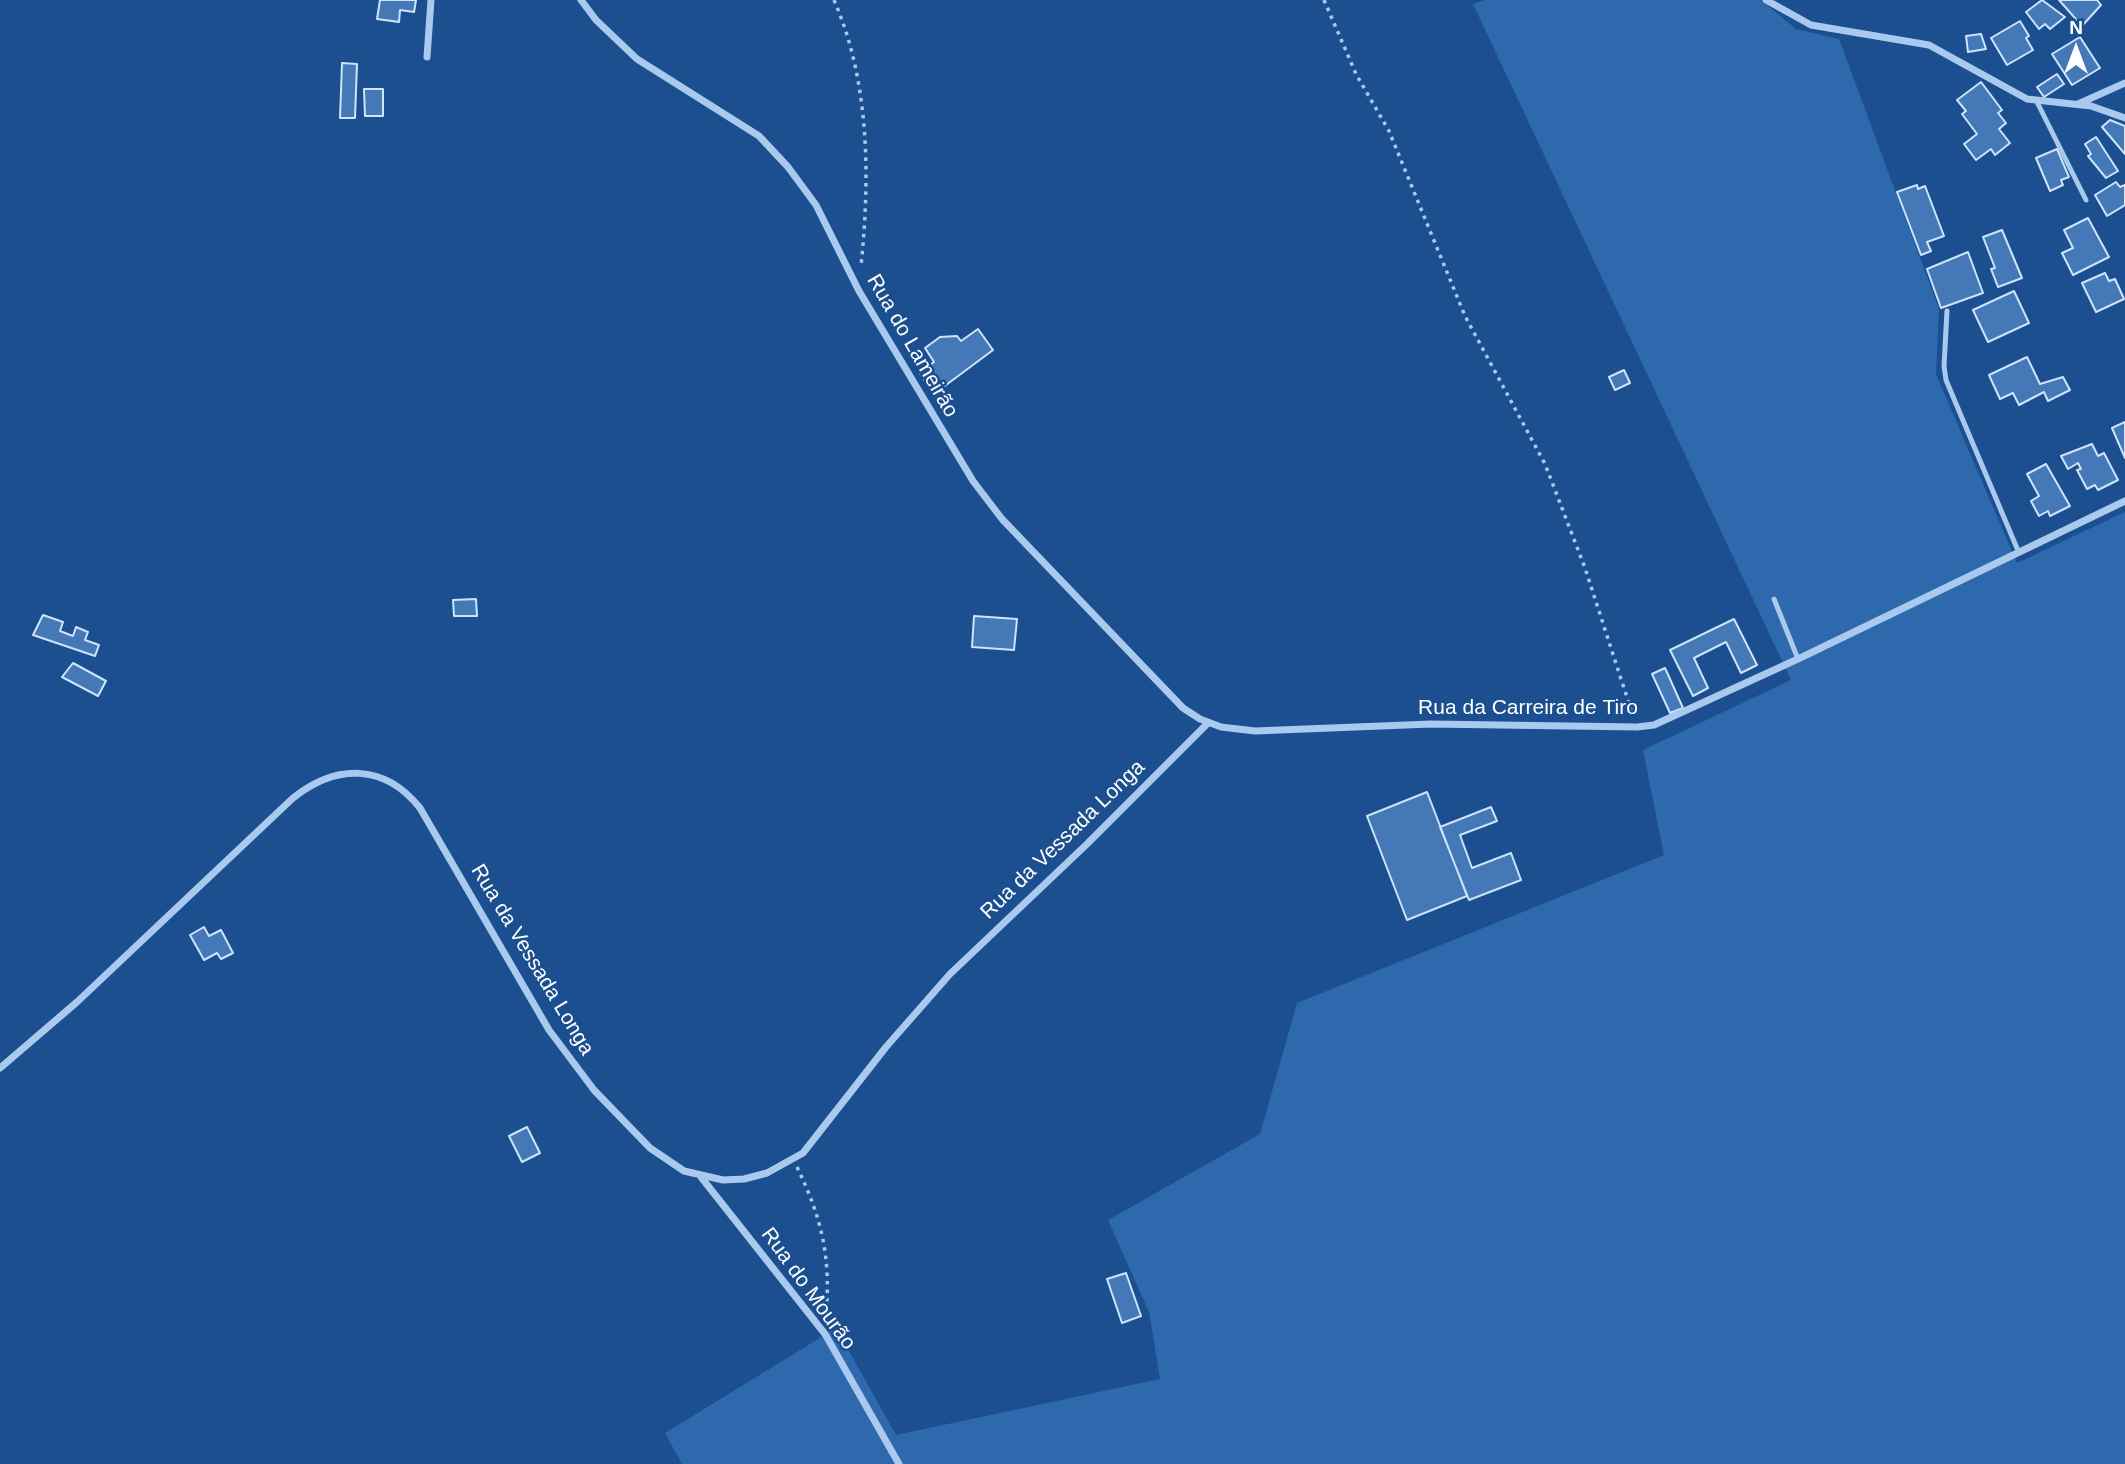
<!DOCTYPE html>
<meta charset="utf-8">
<style>
body{margin:0}
#map{position:relative;width:2125px;height:1464px;overflow:hidden;background:#1b4f8f;font-family:Helvetica,sans-serif}
canvas{display:block}
.north{position:absolute;left:2041px;top:14px;width:70px;height:70px;-webkit-text-stroke:5px #1b4f8f;paint-order:stroke;rotate:0deg;font-size:19px;font-weight:700;line-height:28px;text-align:center;color:#fff}
.north::after{content:'';display:block;margin:auto;width:24px;height:32px;background:#fff;clip-path:polygon(50% 0,100% 100%,50% 72%,0 100%)}
</style>
<div id="map">
<canvas width="2125" height="1464"></canvas>
<div class="north">N</div>
</div>
<script>
const c = document.querySelector('canvas').getContext('2d');
c.lineJoin = 'round';
function paint(path, color) { c.fillStyle = color; c.fill(path, 'evenodd'); }
function stroke(path, color, width, dash) { c.strokeStyle = color; c.lineWidth = width; c.lineCap = dash ? 'butt' : 'round'; c.setLineDash(dash || []); c.stroke(path); }
function drawText(font, color, halo, rows, align = 'center') {
  c.font = font + ' Helvetica,sans-serif'; c.lineWidth = 5; c.setLineDash([]); c.textBaseline = 'middle'; c.strokeStyle = halo; c.fillStyle = color; for (const [text, x, y, turn = 0] of rows) {
    c.save(); c.translate(x, y); c.rotate((+turn || 0) * Math.PI / 180); c.textAlign = isNaN(turn) ? turn : align; if (halo) c.strokeText(text, 0, 0); c.fillText(text, 0, 0); c.restore();
  }
}
paint(new Path2D(`
 M1485,0h276l35,29 43,10 100,270 -3,65 81,189 108,-51v952h-1443l-17,-31 171,-105 60,107 264,-56 -11,-67 -41,-92 152,-86 37,-131 367,-148 -21,-105 148,-70 -318,-676z`), '#2e69ad');
const building = new Path2D(`
 M380,0h36l-2,12 -14,-2 -1,12 -22,-3z
 M2042,0l23,17 -15,12 -5,-5 -6,5 -13,-17z
 M2059,0h38l4,5 -19,21z
 M2020,21l9,15 -3,2 7,12 -26,15 -16,-27z
 M1981,34l5,15 -18,3 -2,-16z
 M2080,37l20,31 -28,17 -20,-31z
 M342,63l15,1 -2,54h-15z
 M2057,74l7,10 -20,13 -7,-10z
 M1981,82l21,28 -4,3 8,10 -7,6 11,14 -15,12 -4,-6 -15,11 -12,-16 13,-10 -15,-20 4,-3 -9,-11z
 M364,89h19v27h-18z
 M2110,120l15,6v28l-23,-27z
 M2096,137l22,34 -12,7 -18,-22 3,-2 -6,-10z
 M2057,149l12,28 -8,3 2,5 -13,6 -14,-33z
 M2116,182l4,5 5,-2v20l-18,11 -12,-21z
 M1917,185l1,4 7,-3 19,50 -17,6 4,9 -10,4 -24,-63z
 M2088,218l21,39 -36,18 -11,-22 11,-5 -9,-18z
 M2002,230l20,48 -24,9 -7,-18 4,-1 -12,-31z
 M1968,252l15,41 -42,15 -14,-39z
 M2105,273l4,8 6,-2 9,20 -28,13 -14,-29z
 M2014,291l15,32 -41,19 -15,-32z
 M978,329l15,21 -59,44 -15,-22 15,-10 -9,-14 15,-11 17,-1 4,5z
 M2027,357l13,27 23,-7 7,13 -22,11 -4,-9 -25,13 -6,-12 -13,6 -11,-24z
 M1624,370l6,13 -15,7 -6,-13z
 M2125,422v36l-13,-30z
 M2092,444l6,12 6,-3 14,27 -20,10 -3,-5 -8,4 -10,-19 4,-1 -3,-6 -10,6 -7,-13z
 M2046,464l24,42 -20,10 -2,-5 -9,5 -8,-15 8,-5 -12,-22z
 M476,599l1,17h-23l-1,-16z
 M43,615l20,7 -3,9 13,5 3,-9 12,5 -3,8 14,5 -4,11 -62,-21z
 M974,616l43,3 -3,31 -42,-3z
 M1734,619l23,46 -16,8 -15,-31 -32,16 14,30 -15,8 -23,-46z
 M73,663l33,18 -8,15 -36,-19z
 M1665,668l18,40 -13,5 -18,-39z
 M1427,792l40,104 -60,24 -40,-104z
 M1491,807l6,14 -37,14 12,33 39,-15 10,27 -52,20 -29,-73z
 M204,927l5,9 12,-6 12,23 -12,6 -4,-6 -13,7 -14,-25z
 M527,1127l13,26 -18,9 -13,-26z
 M1126,1273l15,43 -19,7 -15,-44z`);
paint(building, '#4478b7');
stroke(building, '#cfe3fa', 2);
stroke(new Path2D(`
 M834,0c36,82 36,179 27,266
 M1324,0l32,74 33,57 76,185 80,148 40,104 48,148
 M797,1167c25,52 34,90 29,148`), '#a9c9ee', 3.5, [3.5, 5]);
stroke(new Path2D(`
 M2037,102l49,98
 M1947,311l-3,55 2,14 73,173
 M1774,599l24,60`), '#a9c9ee', 5);
stroke(new Path2D(`
 M581,0l15,20 41,39 122,77 29,31 28,38 43,86 114,190 29,38 181,189 17,11 21,8 34,4 176,-7 206,3 17,-2 144,-66 327,-158
 M1766,0l45,25 118,20 98,54 64,7 34,12
 M427,57l4,-57
 M2078,104l47,-21
 M0,1068l77,-66 216,-204c43,-34 91,-35 127,10l129,222 45,60 56,58 34,23 39,9 21,-1 23,-6 36,-20 83,-106 64,-73 137,-130 121,-121
 M701,1177l124,157 74,130`), '#a9c9ee', 7);
drawText('21px', '#fff', '#1b4f8f', [
 ["Rua do Lameirão",912,346,60],
 ["Rua da Carreira de Tiro",1528,708],
 ["Rua da Vessada Longa",1063,840,-44],
 ["Rua da Vessada Longa",532,960,59],
 ["Rua do Mourão",808,1289,54]
]);
</script>
